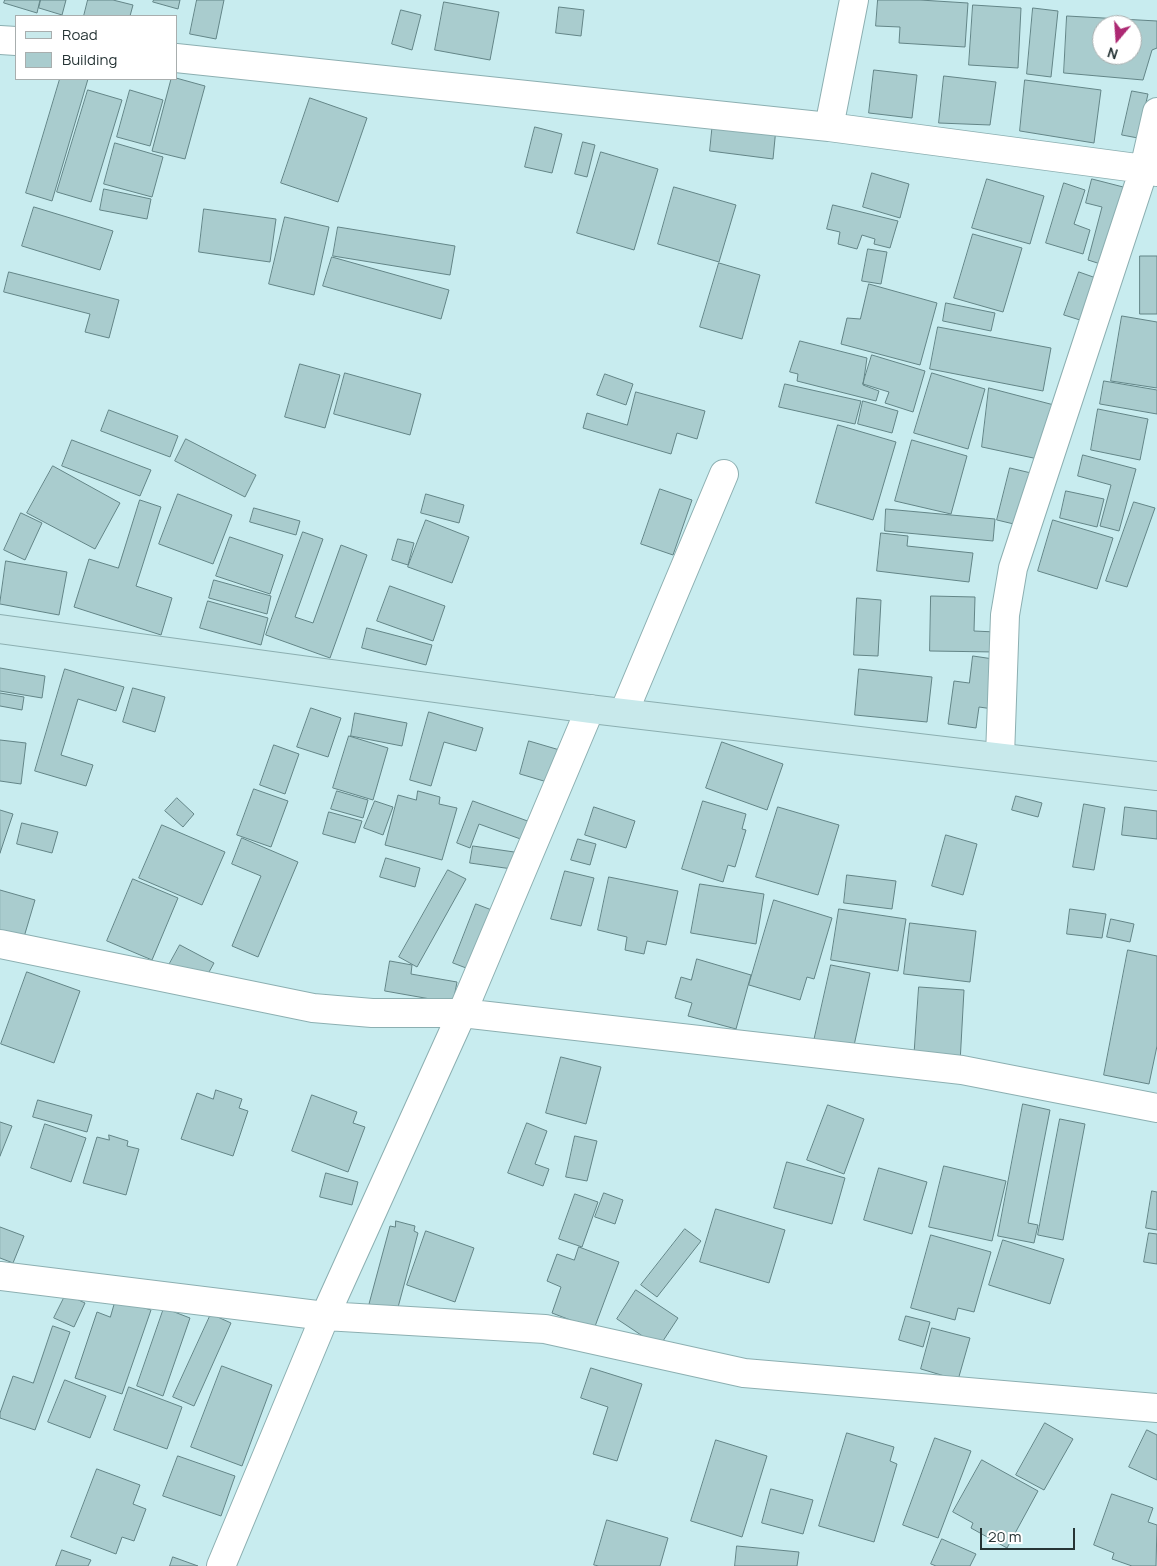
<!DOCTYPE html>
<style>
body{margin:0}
#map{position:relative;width:1157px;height:1566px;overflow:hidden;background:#c8ecef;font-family:Manrope,sans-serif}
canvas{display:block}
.legend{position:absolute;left:15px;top:15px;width:162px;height:65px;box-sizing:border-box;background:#fff;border:1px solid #a8aeae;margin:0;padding:6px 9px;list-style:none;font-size:15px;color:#263435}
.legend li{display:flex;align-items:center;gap:10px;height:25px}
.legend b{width:25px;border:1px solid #a8aeae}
.north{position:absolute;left:1092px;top:15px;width:50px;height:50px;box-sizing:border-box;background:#fff;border:1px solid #a8aeae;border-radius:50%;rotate:198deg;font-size:14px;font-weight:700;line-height:20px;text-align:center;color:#263435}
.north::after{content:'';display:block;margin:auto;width:18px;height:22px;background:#ad2973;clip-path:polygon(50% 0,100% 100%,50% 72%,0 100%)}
.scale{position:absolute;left:980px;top:1528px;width:95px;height:22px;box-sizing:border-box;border:2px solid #263435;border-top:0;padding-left:6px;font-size:15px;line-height:18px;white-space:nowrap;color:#263435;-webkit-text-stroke:4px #fff;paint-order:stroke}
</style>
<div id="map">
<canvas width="1157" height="1566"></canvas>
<ul class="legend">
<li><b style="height:6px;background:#c8e9eb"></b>Road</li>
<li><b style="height:14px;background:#a9ccce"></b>Building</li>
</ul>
<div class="north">N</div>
<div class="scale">20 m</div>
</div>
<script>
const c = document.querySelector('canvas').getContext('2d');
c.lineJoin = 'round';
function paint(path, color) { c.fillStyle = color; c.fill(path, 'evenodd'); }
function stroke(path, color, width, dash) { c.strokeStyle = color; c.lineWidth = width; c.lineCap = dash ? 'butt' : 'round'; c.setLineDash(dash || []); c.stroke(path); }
const building = new Path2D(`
 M5,0h35l-3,13 -33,-10z
 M41,0h25l-4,15 -23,-7z
 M88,0h25l20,5 -3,11h-46z
 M154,0h26l-2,9 -25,-7z
 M197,0h27l-8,39 -26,-5z
 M878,0h42l48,3 -3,44 -66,-4 1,-16 -24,-1z
 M444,2l55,10 -9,48 -55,-10z
 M973,5l48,3 -3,60 -49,-3z
 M559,7l25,3 -3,26 -25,-3z
 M1033,8l25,3 -7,66 -24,-3z
 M401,10l20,5 -9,35 -20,-6z
 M1067,16l90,5v27l-5,2 -9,30 -79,-7zM1102,25h30v30h-30z
 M874,70l43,5 -5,43 -43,-5z
 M944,76l52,6 -6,43 -51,-2z
 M176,78l29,8 -20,73 -33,-8 19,-72z
 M60,79h28l-36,122 -26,-8z
 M1025,80l76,10 -7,53 -74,-12z
 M88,90l34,10 -31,102 -34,-10z
 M130,90l33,10 -13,46 -33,-9z
 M1132,91l16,3 -10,44 -16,-3z
 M310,98l57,20 -29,84 -57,-19z
 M713,121l63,7 -3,31 -63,-8z
 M535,127l27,7 -10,39 -27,-6z
 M583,142l12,3 -8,32 -12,-3z
 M115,143l48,14 -11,40 -48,-13z
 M601,152l57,17 -24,81 -57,-17z
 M872,173l37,11 -9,34 -37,-11z
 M987,179l57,17 -14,48 -58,-16z
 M1092,179l39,10 -21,78 -22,-7 14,-53 -16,-4z
 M1064,183l21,7 -11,34 16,6 -7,24 -37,-11z
 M674,187l62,18 -17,57 -61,-18z
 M104,189l47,10 -4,20 -47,-9z
 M833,205l65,16 -8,27 -16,-4 1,-5 -13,-4 -5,14 -19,-5 2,-12 -13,-3z
 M34,207l79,24 -13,39 -78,-24z
 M204,209l72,10 -6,43 -71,-10z
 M285,217l44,10 -15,68 -45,-11z
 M338,227l117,19 -5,29 -117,-19z
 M973,234l49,14 -19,64 -49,-14z
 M868,249l19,3 -6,32 -19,-3z
 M1140,256h17v58h-17z
 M332,257l117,33 -8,29 -118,-33z
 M719,263l41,12 -18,64 -42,-12z
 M9,272l110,28 -10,38 -24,-6 5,-18 -86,-22z
 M1079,272l17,6 -16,42 -16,-5z
 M869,284l68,19 -17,62 -79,-21 6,-26 13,1z
 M946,303l49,10 -4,18 -48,-10z
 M1122,316l35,6v66l-46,-7z
 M938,327l113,21 -8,43 -113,-22z
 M800,341l67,17 -4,27 16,6 -3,10 -79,-20 1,-7 -8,-2z
 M872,355l53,16 -12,41 -28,-9 4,-11 -26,-8z
 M300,364l40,11 -15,53 -40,-11z
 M345,373l76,21 -11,41 -76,-21z
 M932,373l53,16 -17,60 -54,-16z
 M605,374l28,10 -7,21 -29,-10z
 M1104,381l53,9v24l-57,-10z
 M785,384l76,17 -6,23 -76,-17z
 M989,388l65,17 -16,54 -56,-12z
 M636,392l69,19 -8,28 -20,-6 -6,21 -88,-26 4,-15 40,12z
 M863,401l35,10 -6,22 -34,-9z
 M1098,409l50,10 -8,41 -49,-10z
 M109,410l69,26 -8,21 -69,-26z
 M838,425l58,17 -23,78 -57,-17z
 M186,439l70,36 -11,22 -70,-36z
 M72,440l79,30 -11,26 -78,-30z
 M912,440l55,16 -16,58 -56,-13z
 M1083,455l53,14 -17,62 -19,-5 11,-41 -33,-9z
 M53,466l67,37 -25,46 -68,-36z
 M1010,468l21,5 -13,52 -21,-5z
 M660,489l32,11 -19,55 -32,-11z
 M1066,491l38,8 -7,28 -37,-9z
 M178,494l54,21 -19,49 -54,-20z
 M426,494l38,11 -5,18 -38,-10z
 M140,500l21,7 -25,79 36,12 -11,37 -87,-28 15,-48 29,9z
 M1134,502l21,6 -28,79 -21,-6z
 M254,508l46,13 -4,14 -46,-13z
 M886,509l109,10 -2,22 -108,-10z
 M21,513l21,10 -17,37 -21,-10z
 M426,520l43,17 -17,46 -44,-16z
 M1053,520l60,18 -16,51 -59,-18z
 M303,532l20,7 -28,78 18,6 28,-78 26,10 -37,103 -64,-23z
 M881,533l27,3 -1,10 66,7 -4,29 -92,-11z
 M230,537l53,18 -13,39 -54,-18z
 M398,539l16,4 -6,22 -16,-5z
 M6,561l61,11 -8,43 -59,-11z
 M214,580l57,16 -4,18 -58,-16z
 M390,586l55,20 -12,35 -56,-20z
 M931,596l44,1 -1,34 22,1 -1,20 -65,-1z
 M857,598l24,2 -3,56 -24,-1z
 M208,601l60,17 -7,27 -61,-17z
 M367,628l65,17 -6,20 -64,-17z
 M973,656l27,4 -7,49 -14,-2 -3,21 -28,-4 6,-43 15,2z
 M0,668l45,8 -3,22 -42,-7z
 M65,669l59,18 -8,24 -38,-12 -17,56 32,10 -7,21 -51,-15z
 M859,669l73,8 -5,45 -72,-7z
 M133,688l32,9 -10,35 -32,-10z
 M0,693l24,4 -2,13 -22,-4z
 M311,708l30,10 -13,39 -31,-10z
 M429,712l54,16 -7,23 -32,-9 -13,44 -21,-6z
 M355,713l52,10 -5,23 -51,-10z
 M349,736l39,12 -15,52 -40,-12z
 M0,740l26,3 -5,41 -21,-3z
 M529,741l34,10 -9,33 -34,-10z
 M722,742l61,22 -16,46 -61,-22z
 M274,745l25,9 -14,40 -25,-9z
 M254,789l34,12 -17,46 -34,-12z
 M337,791l31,9 -5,18 -32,-9z
 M418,791l22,6 -1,7 18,4 -15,52 -57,-15 13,-50 18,5z
 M1016,796l26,7 -4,14 -26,-7z
 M177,798l17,16 -11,13 -18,-16z
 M375,801l18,6 -10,28 -19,-7z
 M473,801l60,22 -7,18 -47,-17 -9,24 -13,-5z
 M703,801l43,13 -4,15 4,1 -11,37 -7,-2 -5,17 -41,-13z
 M1084,804l21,4 -11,62 -21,-3z
 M594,807l41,14 -9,27 -41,-13z
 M778,807l61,18 -21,70 -62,-18z
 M1125,807l32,4v28l-35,-4z
 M0,810l13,4 -13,39z
 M329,812l33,9 -7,22 -32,-9z
 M22,823l36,9 -6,21 -35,-9z
 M162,825l63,27 -23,53 -63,-27z
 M946,835l31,9 -14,51 -31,-9z
 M242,838l56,24 -40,95 -26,-11 29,-70 -29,-12z
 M578,839l18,5 -6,21 -19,-5z
 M473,846l48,7 -2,17 -49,-7z
 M386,858l34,10 -5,19 -35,-10z
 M448,870l18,9 -49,88 -18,-10z
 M565,871l29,7 -13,48 -30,-7z
 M847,875l49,6 -4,28 -48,-6z
 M609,877l69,14 -12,54 -19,-4 -3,13 -19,-4 2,-13 -29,-7z
 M133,879l45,19 -26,62 -45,-19z
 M700,884l64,10 -8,50 -65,-11z
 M0,890l35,10 -11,37 -24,-7z
 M774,900l58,18 -18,61 -7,-2 -7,23 -51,-15z
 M476,904l21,8 -23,59 -21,-8z
 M839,909l67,10 -8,52 -67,-11z
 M1070,909l36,5 -4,24 -35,-4z
 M1111,919l23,5 -4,18 -23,-5z
 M910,923l66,8 -6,51 -66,-8z
 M180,945l34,18 -11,20 -34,-18z
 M1128,950l29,6v90l-8,38 -45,-9z
 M697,959l54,16 -15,54 -48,-13 4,-13 -17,-5 6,-21 10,3z
 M390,961l22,4 -1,9 46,8 -4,21 -68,-12z
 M831,965l39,8 -17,77 -39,-9z
 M27,972l53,19 -26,72 -53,-19z
 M919,987l45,3 -4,73 -46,-3z
 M561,1057l40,10 -15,57 -40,-11z
 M216,1090l26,9 -3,9 9,3 -15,45 -52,-17 16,-46 16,6z
 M312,1095l45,17 -4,11 12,4 -17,45 -56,-21z
 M38,1100l54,15 -5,17 -54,-15z
 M1023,1104l27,6 -22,113 10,2 -4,18 -36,-7z
 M828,1105l36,14 -20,55 -37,-14z
 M1060,1119l25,5 -22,116 -25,-5z
 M0,1122l12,4 -12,30z
 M527,1123l20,8 -12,33 14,5 -6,17 -35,-13z
 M45,1124l41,14 -15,44 -40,-14z
 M109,1135l19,6 -1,5 12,3 -13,46 -43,-12 14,-46 12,3z
 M575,1136l22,5 -10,40 -21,-4z
 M787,1162l58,16 -13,46 -58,-16z
 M944,1166l62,15 -14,60 -63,-14z
 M879,1168l48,14 -15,52 -48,-14z
 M326,1173l32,9 -6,23 -32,-8z
 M1152,1191l5,1v38l-11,-2z
 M604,1193l19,7 -8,24 -20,-7z
 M575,1194l23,8 -16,45 -23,-8z
 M716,1209l69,21 -16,53 -69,-21z
 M396,1221l19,5 -1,5 4,2 -21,78 -28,-7 21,-78 5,1z
 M0,1227l24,9 -11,27 -13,-5z
 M685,1229l16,12 -44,56 -16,-12z
 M426,1231l48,17 -19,54 -48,-17z
 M1149,1233l8,1v30l-13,-2z
 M931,1235l60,17 -17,60 -16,-4 -3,12 -44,-12z
 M1003,1240l61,19 -14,45 -61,-19z
 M579,1247l40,15 -25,67 -42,-16 9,-26 -14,-6 10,-27 17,6z
 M636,1290l42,28 -19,29 -42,-28z
 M66,1294l19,9 -11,24 -20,-9z
 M116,1299l35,11 -29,84 -47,-16 22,-66 13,5z
 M164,1308l26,10 -27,78 -26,-10z
 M211,1314l20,9 -37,83 -21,-9z
 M906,1316l24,6 -7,25 -24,-7z
 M53,1326l17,6 -35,98 -35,-12v-5l13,-37 20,7z
 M932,1328l38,10 -12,42 -37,-11z
 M222,1366l50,19 -30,81 -51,-19z
 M591,1368l51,16 -25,77 -24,-7 15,-47 -27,-9z
 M65,1380l41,16 -16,42 -42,-16z
 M129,1387l53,20 -15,42 -53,-19z
 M1045,1423l28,16 -29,51 -28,-15z
 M1147,1430l10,5v45l-28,-13z
 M847,1433l47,14 -4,14 7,3 -23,78 -55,-16z
 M935,1438l36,13 -33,87 -35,-13z
 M716,1440l51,16 -25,81 -51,-16z
 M178,1456l57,20 -14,40 -58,-20z
 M982,1460l56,31 -31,57 -36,-20 2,-5 -20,-11z
 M97,1469l43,16 -7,19 13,5 -12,32 -12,-4 -6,17 -45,-17z
 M771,1489l42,11 -10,34 -41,-11z
 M1112,1494l41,14 -5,14 9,3 -1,41h-24l-20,-7 2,-6 -20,-8z
 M607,1520l61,18 -8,28h-61l-5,-1z
 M942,1539l34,15 -6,12h-34l-5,-2z
 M737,1546l62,6 -2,14h-62z
 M62,1550l29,10 -3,6h-32z
 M173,1557l25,9h-28z`);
paint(building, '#a9ccce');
stroke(building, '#638587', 1);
const street = new Path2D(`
 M0,40l16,1
 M176,58l653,69 315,42 13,3
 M829,127l25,-127
 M624,712l100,-238
 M1000,756l5,-141 8,-47 131,-399 13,-57
 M0,944l313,64 59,5h90l500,57 195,38
 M0,1276l325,40 220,13 199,44 413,35
 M221,1566l104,-250 137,-303 128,-304`);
const secondary = new Path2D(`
 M0,629l590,80 567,67`);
stroke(street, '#8cafb1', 30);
stroke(secondary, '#8cafb1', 30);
stroke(street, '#fff', 28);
stroke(secondary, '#c8e9eb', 28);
</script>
